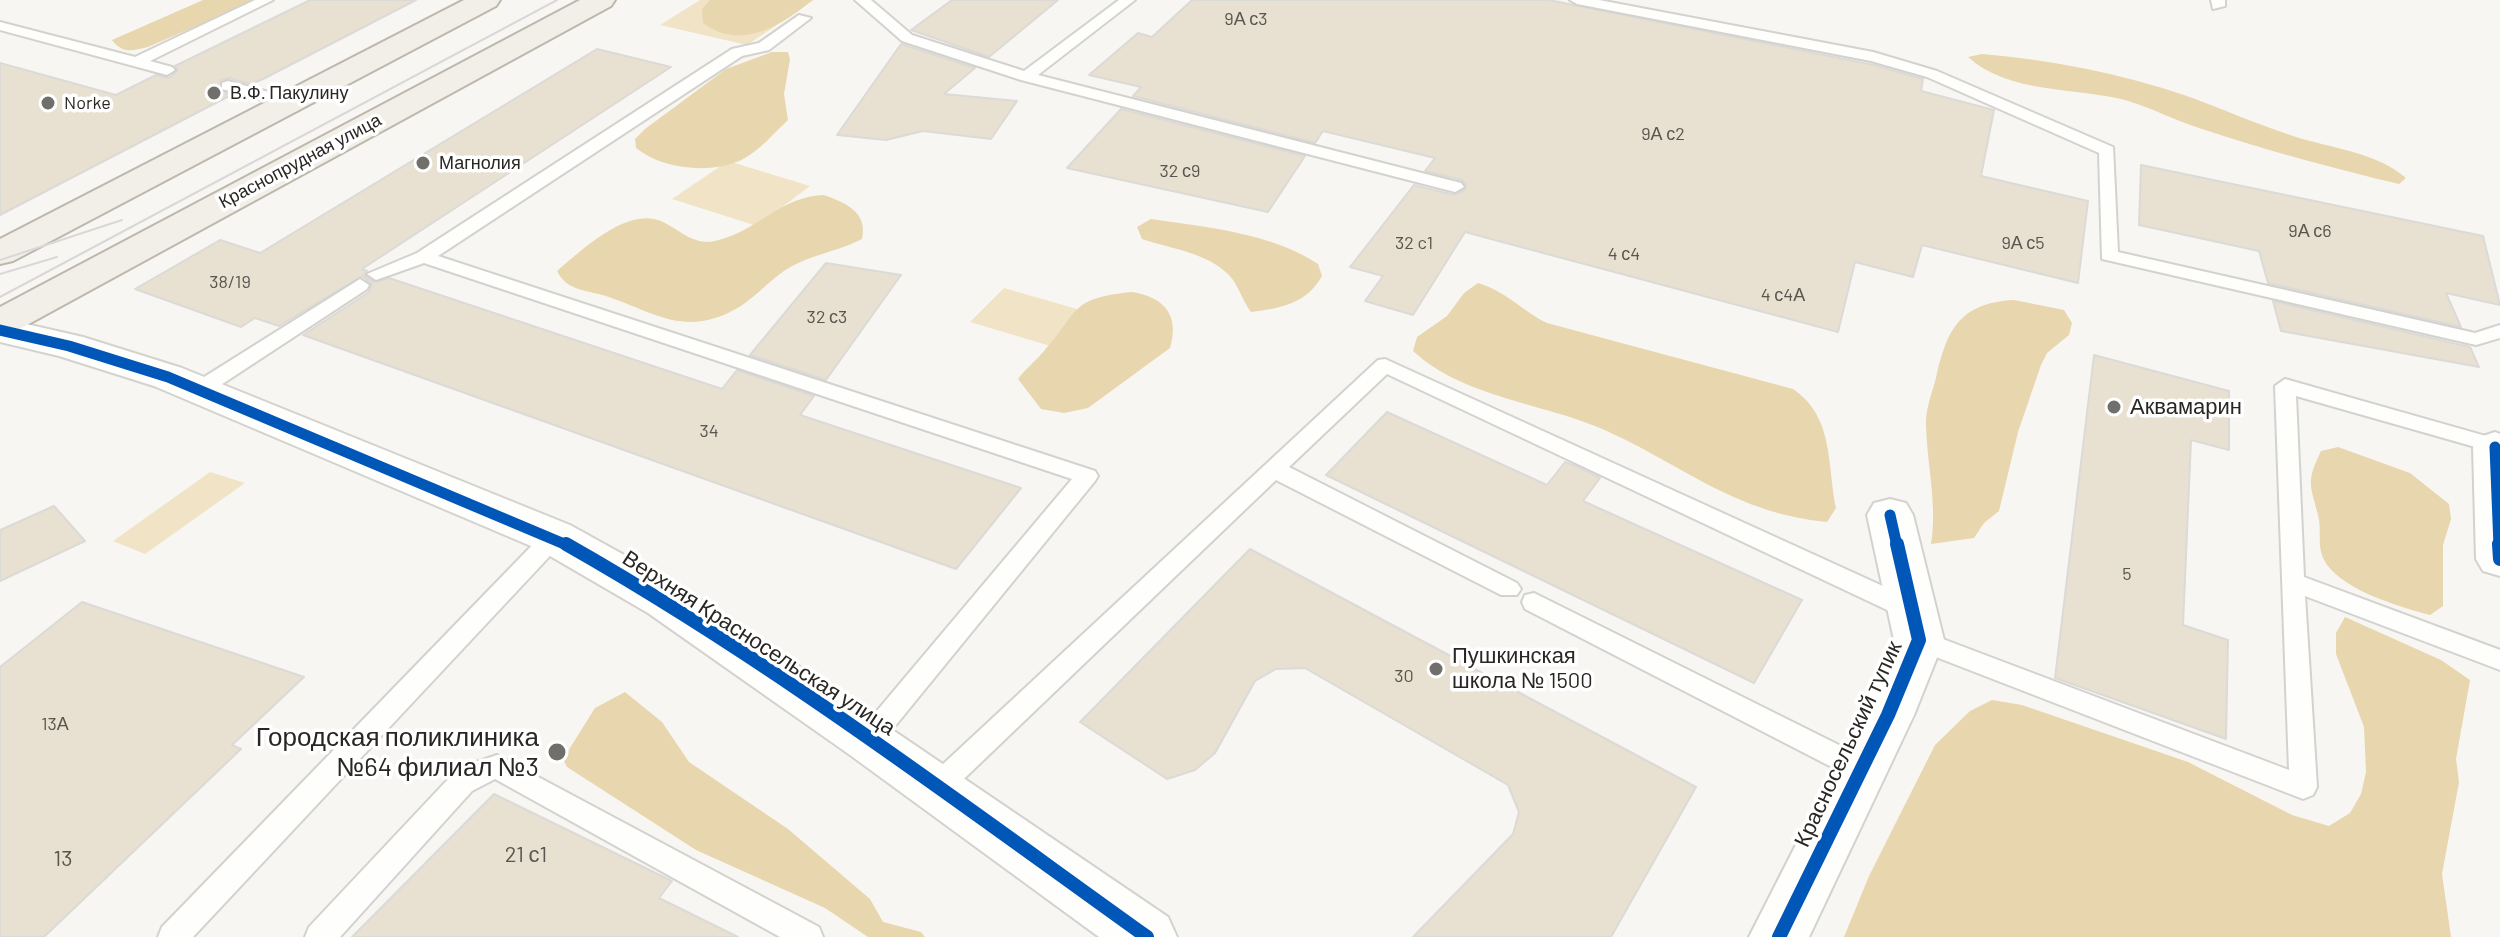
<!DOCTYPE html>
<meta charset="utf-8">
<style>
body{margin:0}
canvas{display:block;background:#f8f6f2}
</style>
<canvas width="2500" height="937"></canvas>
<script>
const c = document.querySelector('canvas').getContext('2d');
c.lineJoin = 'round';
function paint(path, color) { c.fillStyle = color; c.fill(path, 'evenodd'); }
function stroke(path, color, width, dash) { c.strokeStyle = color; c.lineWidth = width; c.lineCap = dash ? 'butt' : 'round'; c.setLineDash(dash || []); c.stroke(path); }
function drawText(font, color, halo, rows, align = 'center') {
  c.font = font + ' Barlow,sans-serif'; c.lineWidth = 7; c.setLineDash([]); c.textBaseline = 'middle'; c.strokeStyle = halo; c.fillStyle = color; for (const [text, x, y, turn = 0] of rows) {
    c.save(); c.translate(x, y); c.rotate((+turn || 0) * Math.PI / 180); c.textAlign = isNaN(turn) ? turn : align; if (halo) c.strokeText(text, 0, 0); c.fillText(text, 0, 0); c.restore();
  }
}
paint(new Path2D(`
 M700,0h114l-67,45 -87,-20z
 M728,161l82,25 -53,40 -85,-27z
 M1004,288l111,32 -31,36 -114,-34z
 M210,472l35,11 -100,71 -32,-13z`), '#f1e3c6');
paint(new Path2D(`
 M203,0h53l-108,47c-16,4 -25,7 -36,-7z
 M710,0h102c-30,26 -72,51 -109,23l-1,-14z
 M772,52h16l2,7 -6,35 4,26c-14,13 -26,28 -43,38 -31,17 -82,12 -109,-10l-1,-9 10,-10 81,-60z
 M1982,54c68,6 138,19 202,41 37,13 72,29 109,41 36,12 84,16 113,42l-7,6c-67,-16 -134,-34 -200,-56 -25,-8 -49,-21 -74,-28 -51,-13 -116,-6 -157,-43z
 M824,195c22,8 44,17 38,44 -25,13 -54,16 -78,32 -16,11 -28,25 -43,35 -53,32 -82,9 -132,-9 -20,-7 -42,-5 -52,-26 24,-20 71,-66 106,-49 20,10 32,25 56,18 39,-10 63,-44 105,-45z
 M1151,219c54,8 121,14 167,45l4,12c-16,28 -41,32 -71,36 -9,-12 -12,-26 -22,-37 -23,-23 -58,-26 -87,-36l-5,-12z
 M1478,283c28,8 44,28 69,40l246,66c41,28 34,74 43,119l-9,14c-91,-9 -140,-54 -218,-90 -62,-29 -144,-33 -196,-81l4,-14 30,-21 17,-23z
 M1132,292c32,5 48,23 38,56l-82,60 -24,5 -23,-4 -23,-30c8,-11 18,-18 26,-28 36,-40 25,-53 88,-59z
 M2014,300l50,10 8,13 -3,12 -22,18 -6,12 -23,67 -19,79 -15,12 -10,15 -43,6c7,-39 -5,-83 -5,-124 1,-15 6,-27 10,-42 11,-49 24,-75 78,-78z
 M2338,447l72,26 39,31 2,15 -8,26v61l-13,9c-30,-8 -93,-26 -107,-57 -6,-14 -1,-28 -5,-43 -8,-31 -12,-33 3,-64z
 M2345,617l96,43 29,20 -14,79 3,23 -17,92 9,63h-607l25,-61 66,-131 35,-34 22,-11 30,5 166,57 104,53 37,11 21,-13 11,-19 5,-22 -2,-45 -28,-73v-21z
 M625,692l37,30 27,40 99,67 82,70 13,23 38,10 4,5h-57l-43,-29 -129,-58 -129,-83 -4,-8 32,-51z`), '#e8d6ae');
const building = new Path2D(`
 M310,0h106l-153,79 -12,5 -22,-6 -8,2 -1,11 11,4 -231,120v-152l116,32 40,-20 13,3 9,-8 -3,-4z
 M952,0h106l-69,57 -78,-27z
 M1192,0h357l325,65 49,14 -2,12 73,19 -13,66 107,25 -10,82 -156,-38 -9,32 -58,-15 -17,70 -373,-100 -52,83 -48,-14 18,-25 -33,-9 64,-82 40,10 11,-5 1,-5 -4,-5 -37,-9 10,-13 -112,-27 -8,12 -182,-47 8,-9 -52,-12 49,-42 14,4z
 M901,44l74,24 -31,26 73,7 -26,38 -68,-8 -37,9 -49,-5z
 M597,49l74,18 -309,202 5,2 -3,4 10,7 15,-4 333,111 15,-19 77,26 -14,19 221,73 -65,81 -653,-234 66,-43 3,-8 -10,-8 -83,50 -24,-8 -14,9 -106,-38 85,-49 40,13z
 M1121,109l184,47 -37,56 -201,-44z
 M2141,165l342,71 17,69 -54,-12 15,34 -193,-44 -9,-32 -120,-26z
 M826,263l75,12 -75,105 -76,-25z
 M2273,301l197,46 9,20 -198,-36z
 M2094,355l135,36v59l-38,-10 -8,185 45,15 -2,99 -171,-61z
 M1387,412l160,73 18,-23 13,5 22,11 -17,23 219,99 -48,83 -428,-208z
 M54,506l31,35 -85,40v-51z
 M1250,549l446,238 -85,150h-198l100,-103 6,-22 -11,-27 -203,-117 -29,1 -21,12 -40,72 -20,17 -28,9 -87,-57z
 M82,602l222,75 -72,68 9,4 -197,188h-44v-270z
 M494,794l178,87 -13,17 79,39h-386z`);
paint(building, '#e8e0d0');
stroke(building, '#dcdad7', 2);
const service = new Path2D(`
 M255,0h18l-123,61 22,6 3,3 -8,5 -167,-45v-8l135,35z
 M855,0h16l41,35 112,36 95,-71h16l-97,75 423,108 3,4 -9,5 -434,-112 -119,-39z
 M1570,0h29l274,52 64,19 176,76 5,105 357,81 25,-8v13l-24,7 -374,-86 -3,-106 -172,-76 -56,-16 -294,-57z
 M2211,0h14v6l-12,3z
 M799,15l12,3 -42,32 -27,6 -304,200 657,215 3,5 -3,5 -217,266 -9,3 -9,-3 -4,-8 4,-8 212,-252 -648,-216 -48,17 -9,-6 50,-21 315,-204 27,-6z
 M228,81l66,18 2,3 -8,5 -66,-18v-6z
 M360,279l9,6 -2,4 -160,105h-14l-3,-5 3,-5z
 M1385,359l535,244 3,7 -3,7h-18l-515,-243 -98,93 228,116 4,6 -4,6h-16l-225,-115 -329,315 -10,4 -10,-4 -4,-8 4,-8 451,-419z
 M2285,379l215,61v14l-204,-58 8,181 196,73v20l-195,-74 12,191 -4,8 -10,4 -393,-152 -3,-7 3,-7 9,-3 370,140 -14,-384z
 M554,529l8,2 4,6 -4,6 -369,394h-35l4,-10 384,-396z
 M1534,593l337,168 4,8 -4,8 -10,4 -10,-4 -326,-168 -3,-7 3,-7z
 M497,755l322,172 4,10h-43l-285,-158 -23,12 -132,146h-35l4,-10 143,-152 10,-8z`);
const minor = new Path2D(`
 M2495,432l5,2v142l-17,-5 -7,-12 -3,-112 7,-10z
 M1890,499l16,4 7,12 31,125 -30,75 -105,222h-60l114,-224 31,-73 -27,-125 7,-12z`);
const tertiary = new Path2D(`
 M0,318l83,19 99,31 388,157 112,62 486,330 9,20h-78l-249,-182 -202,-142 -110,-64 -384,-163 -95,-30 -59,-14z`);
const primary = new Path2D(`
 M464,0h36l-4,6 -483,255 -13,3v-25z
 M580,0h35l-4,6 -597,326 -14,3v-28z`);
stroke(service, '#d4d2ce', 4);
stroke(minor, '#d4d2ce', 4);
stroke(tertiary, '#d4d2ce', 4);
stroke(primary, '#bdb8ab', 4);
paint(service, '#fefefd');
paint(minor, '#fefefd');
paint(tertiary, '#fefefd');
paint(primary, '#f2efe9');
stroke(new Path2D(`
 M0,260l122,-40
 M0,274l57,-17
 M0,297l557,-297`), '#d9d8d7', 2);
stroke(new Path2D(`
 M0,330l69,16 99,31 401,169
 M2495,447l4,99
 M1890,515l7,31`), '#0057b8', 11);
stroke(new Path2D(`
 M566,544c203,115 391,257 581,393
 M2499,544l1,15
 M1779,937l109,-222 31,-75 -22,-96`), '#0057b8', 14);
for (const [x, y, r, color] of [
 [214,93,8,"#716f6c"],
 [48,103,8,"#716f6c"],
 [423,163,8,"#716f6c"],
 [2114,407,8,"#716f6c"],
 [1436,669,8,"#716f6c"],
 [557,752,10,"#716f6c"]
]) { const dot = new Path2D(); dot.arc(x, y, r, 0, 2 * Math.PI); c.fillStyle = color; c.fill(dot); stroke(dot, '#fff', 3); }
drawText('18px', '#59554f', null, [
 ["9А с3",1246,19],
 ["9А с2",1663,134],
 ["32 с9",1180,171],
 ["9А с6",2310,231],
 ["32 c1",1414,243],
 ["9А с5",2023,243],
 ["4 с4",1624,254],
 ["38/19",230,282],
 ["4 с4А",1783,295],
 ["32 с3",827,317],
 ["34",709,431],
 ["5",2127,574],
 ["30",1404,676],
 ["13А",55,724]
]);
drawText('18px', '#292724', '#fff', [
 ["В.Ф. Пакулину",230,93],
 ["Norke",64,103],
 ["Магнолия",439,163]
], 'left');
drawText('18px', '#292724', '#fff', [
 ["Краснопрудная улица",300,161,-28]
]);
drawText('22px', '#292724', '#fff', [
 ["Аквамарин",2130,407],
 ["Пушкинская",1452,656],
 ["школа № 1500",1452,681]
], 'left');
drawText('22px', '#292724', '#fff', [
 ["Верхняя Красносельская улица",759,643,33],
 ["Красносельский тупик",1848,744,-65]
]);
drawText('22px', '#59554f', null, [
 ["21 с1",526,855],
 ["13",63,859]
]);
drawText('26px', '#292724', '#fff', [
 ["Городская поликлиника",539,737],
 ["№64 филиал №3",539,767]
], 'right');
</script>
